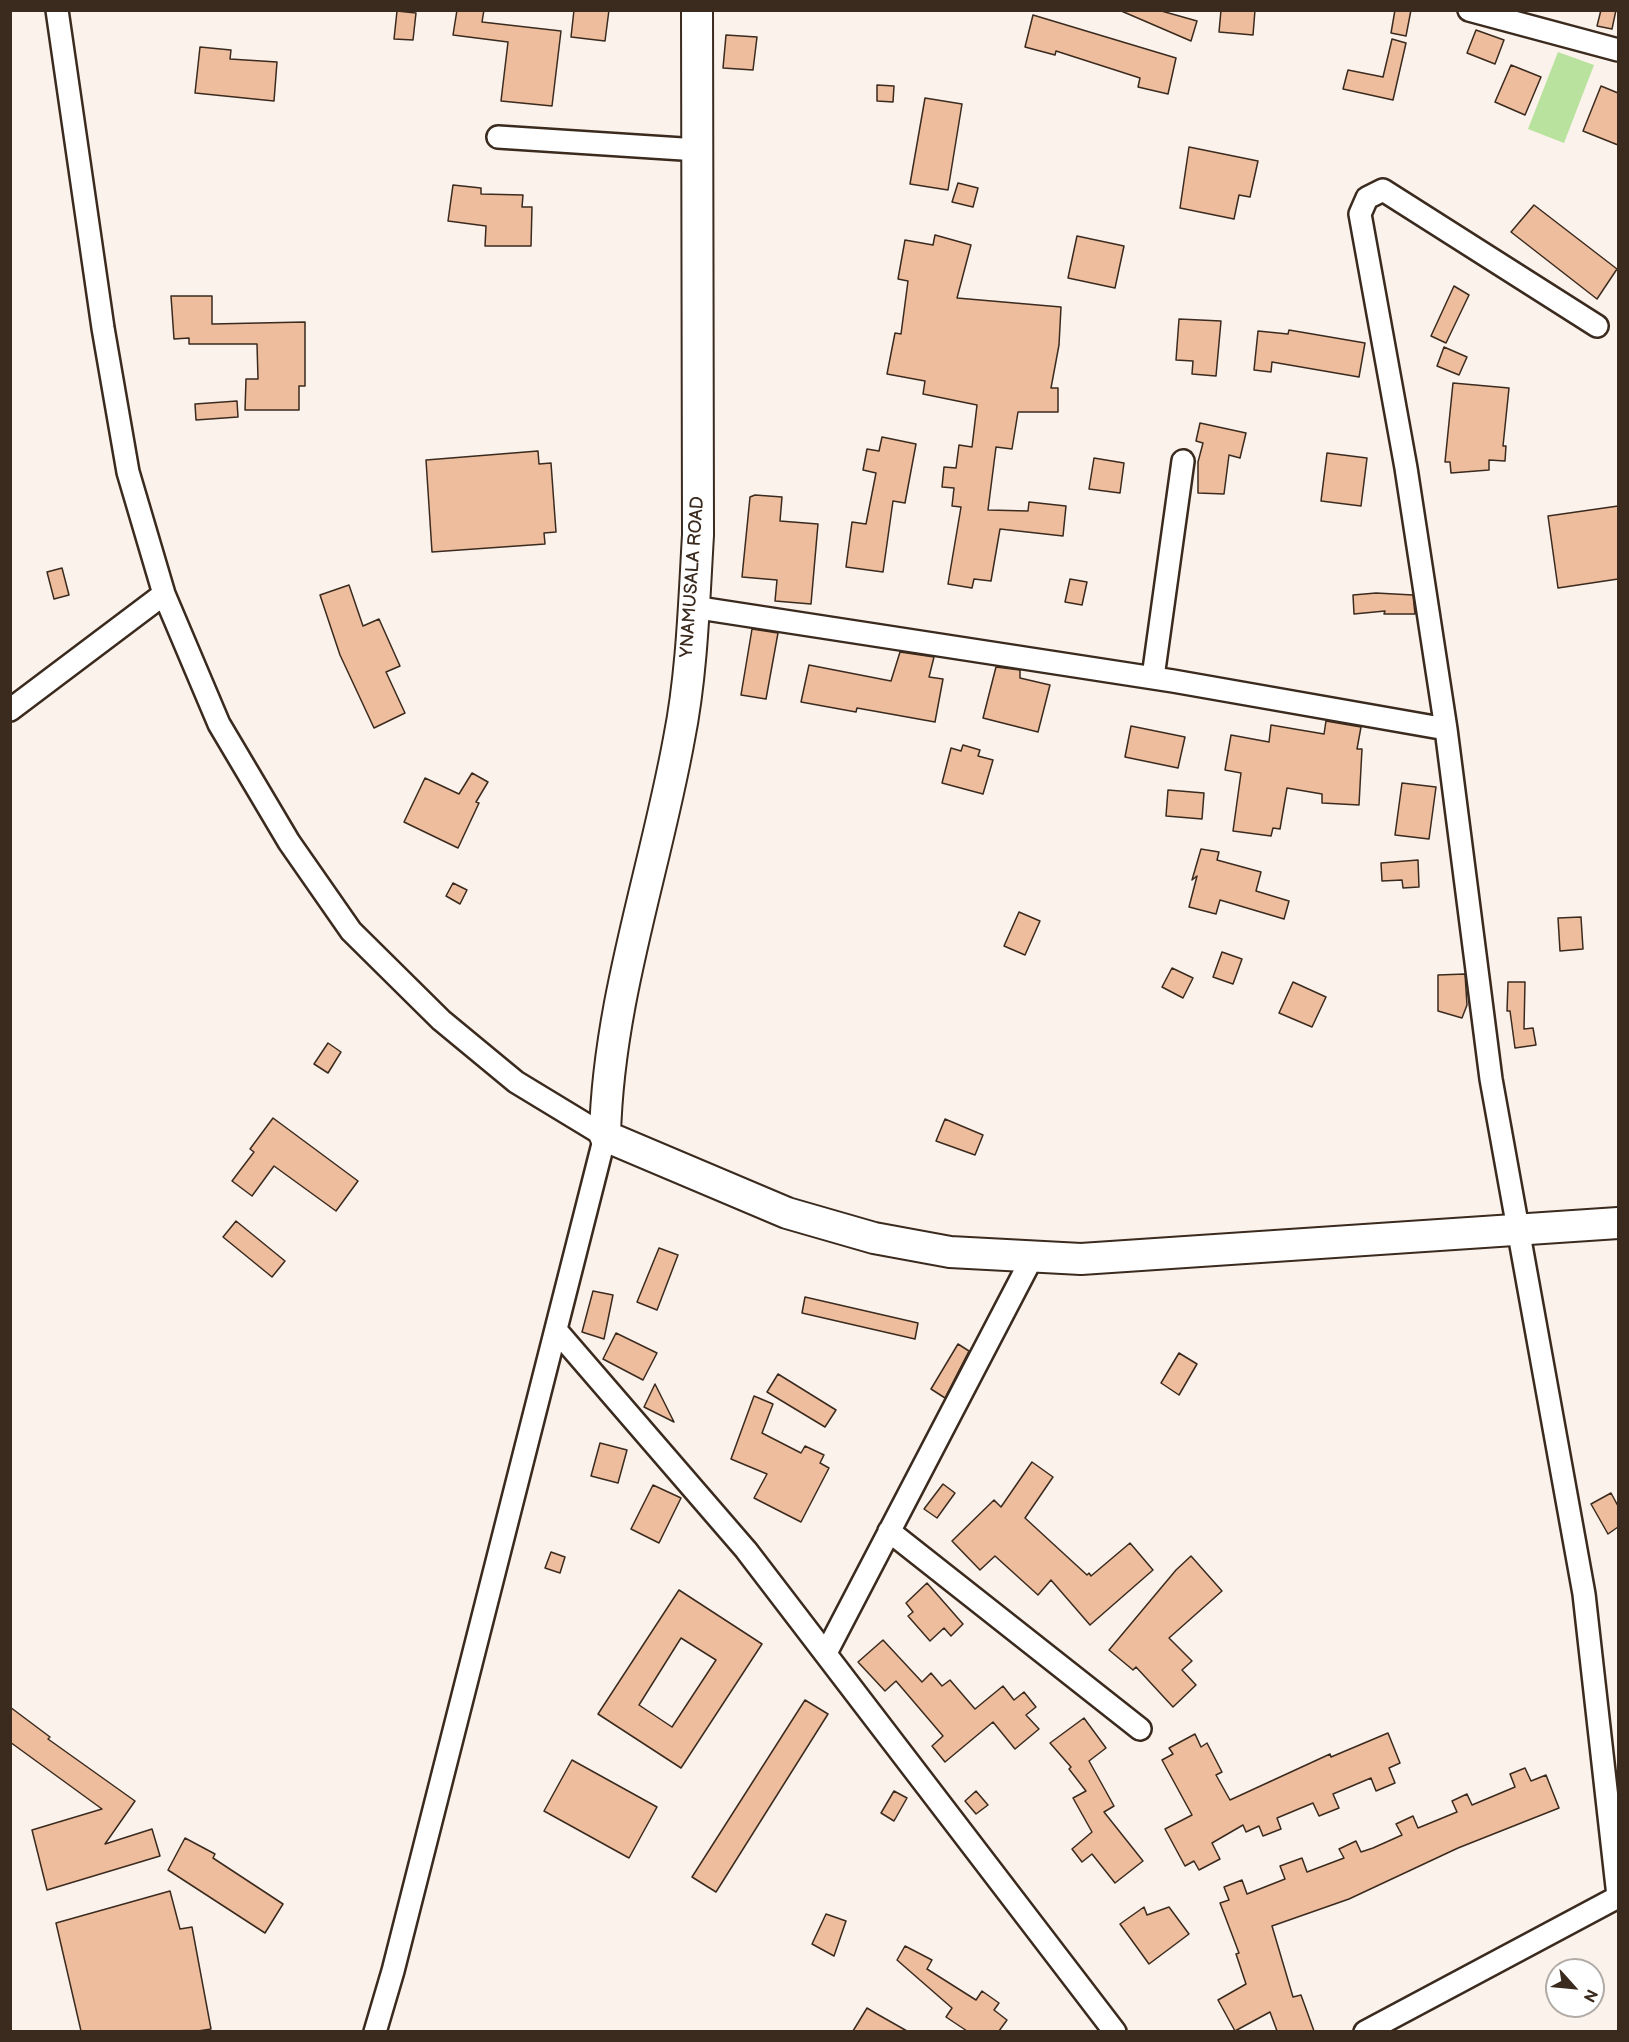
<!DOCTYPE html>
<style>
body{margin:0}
#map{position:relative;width:1629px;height:2042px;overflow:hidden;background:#fbf2eb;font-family:"Balsamiq Sans",sans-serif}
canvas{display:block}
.frame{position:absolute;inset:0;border:12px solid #3b2a1e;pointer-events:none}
.north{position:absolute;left:1545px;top:1958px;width:60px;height:60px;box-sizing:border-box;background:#fff;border:2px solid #b1aaa5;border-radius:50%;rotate:117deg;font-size:16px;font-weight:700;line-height:24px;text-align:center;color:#3b2a1e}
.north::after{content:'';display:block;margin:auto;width:21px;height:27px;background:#3b2a1e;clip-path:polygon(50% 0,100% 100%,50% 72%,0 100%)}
</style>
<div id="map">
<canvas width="1629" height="2042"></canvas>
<div class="frame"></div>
<div class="north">N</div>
</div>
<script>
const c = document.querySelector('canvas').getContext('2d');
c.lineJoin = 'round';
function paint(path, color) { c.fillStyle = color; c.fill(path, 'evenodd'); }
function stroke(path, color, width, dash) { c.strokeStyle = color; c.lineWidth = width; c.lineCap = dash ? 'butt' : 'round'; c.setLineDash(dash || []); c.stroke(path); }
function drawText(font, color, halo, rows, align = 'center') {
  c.font = font + ' "Balsamiq Sans",sans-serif'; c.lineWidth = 4.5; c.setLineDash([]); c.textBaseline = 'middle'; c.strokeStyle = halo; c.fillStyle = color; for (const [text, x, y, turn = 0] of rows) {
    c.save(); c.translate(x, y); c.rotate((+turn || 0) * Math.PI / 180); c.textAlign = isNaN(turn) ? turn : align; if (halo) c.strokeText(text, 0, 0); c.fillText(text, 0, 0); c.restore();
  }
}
paint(new Path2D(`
 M1558,52l36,13 -30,78 -36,-14z`), '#b9e29e');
const building = new Path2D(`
 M457,10h27l-2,12 79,9 -9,75 -51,-5 7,-59 -55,-7z
 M574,10h35l-4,31 -34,-4z
 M1119,10h39l39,11 -6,20z
 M1221,10h34l-2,25 -34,-3z
 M1395,10h16l-5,26 -15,-3z
 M1601,10h15l-4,19 -15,-3z
 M397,11l19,2 -3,27 -19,-1z
 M1033,15l143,43 -8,36 -30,-7 2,-9 -84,-27 -1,4 -30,-8z
 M1476,30l28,10 -9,24 -28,-11z
 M726,35l31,2 -4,33 -30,-2z
 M1392,39l14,4 -13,57 -50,-11 5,-19 35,7z
 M200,47l31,3 -1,9 47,3 -3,39 -79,-8z
 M1511,65l30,12 -16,38 -30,-13z
 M877,85l17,1 -1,16 -16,-1z
 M1601,86l17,7v52l-35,-14z
 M925,98l37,6 -14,86 -38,-6z
 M1189,147l69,14 -8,36 -11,-2 -5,24 -54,-11z
 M958,183l20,5 -5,19 -21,-5z
 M453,185l28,3v6l42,1 -1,12h10l-1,39h-46l1,-20 -38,-5z
 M1534,205l83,64 -20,30 -86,-67z
 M935,235l36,10 -14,53 104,9 -2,38 -8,43h7v24h-40l-6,37 -16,-2 -8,63 40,1 1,-9 37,4 -3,30 -63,-7 -9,52 -17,-2 -2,9 -24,-4 13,-77 -9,-1 2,-18 -12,-1 2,-20 12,1 3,-23 13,2 5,-42 -54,-11 2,-13 -38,-7 8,-41 6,1 7,-53 -10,-2 7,-39 28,5z
 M1077,236l47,10 -9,42 -47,-10z
 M1454,286l15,9 -23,48 -15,-7z
 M171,296h41v28l93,-2v64h-6v24h-54l1,-31h12l-1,-35h-68v-6l-15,1z
 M1179,319l42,2 -5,55 -24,-2 1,-13 -17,-1z
 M1289,330l76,13 -6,34 -87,-15 -1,10 -17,-2 4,-39 30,3z
 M1444,347l23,10 -8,18 -22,-9z
 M1453,383l56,5 -6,58h3l-1,15 -16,-1v10l-38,3 -1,-11h-5z
 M237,401l1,16 -42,3 -1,-16z
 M1200,423l46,10 -6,25 -11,-3 -5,39 -26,-1v-31l5,-19 -7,-2z
 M882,437l34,7 -11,59 -12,-2 -10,71 -37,-5 6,-45 14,2 10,-51 -13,-3 4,-21 12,2z
 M538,451l1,13 12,-1 5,69 -12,1 1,11 -113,8 -6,-92z
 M1327,453l40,5 -6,48 -40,-5z
 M1094,458l30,5 -4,30 -31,-4z
 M755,495l27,2 -2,24 38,3 -7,80 -36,-3 2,-21 -35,-3 8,-80z
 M1618,506v73l-60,9 -10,-72z
 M62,568l7,27 -15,4 -7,-27z
 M1070,579l17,3 -5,23 -17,-3z
 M349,585l14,41 16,-7 21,47 -14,6 19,41 -31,15 -34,-73 -20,-60z
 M1376,593l37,2 2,19h-31l1,-3 -31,3 -1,-19z
 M752,629l26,4 -12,66 -25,-4z
 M900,652l34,5 -5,20 14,2 -8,43 -78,-14 -1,4 -55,-10 8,-37 82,16z
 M996,667l24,3v8l30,7 -12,47 -55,-14z
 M1326,721l35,6 -4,22h5l-3,56 -37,-2v-9l-35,-6 -7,41 -7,-1 -2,8 -38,-5 8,-58 -16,-3 6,-35 38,7 2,-17 53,9z
 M1131,726l54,11 -7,31 -53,-11z
 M963,745l17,5 -2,6 15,4 -10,34 -41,-11 9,-35 10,3z
 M472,773l16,9 -12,20 3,1 -21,45 -54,-26 21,-44 34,16z
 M1402,783l34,4 -7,52 -34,-4z
 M1168,790l36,3 -2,26 -36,-3z
 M1201,849l18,3 -2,8 44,12 -5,19 33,10 -5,18 -64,-19 -4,14 -27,-7 8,-31 -5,4z
 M1418,860l1,27 -16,1 -1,-8 -20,1 -1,-18z
 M453,883l14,7 -7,14 -14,-8z
 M1019,912l21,9 -15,34 -21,-9z
 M1581,917l2,32 -23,2 -2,-33z
 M1222,952l20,7 -9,25 -20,-7z
 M1172,968l21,10 -10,20 -21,-11z
 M1465,974l2,31 -5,13 -24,-7v-36z
 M1293,982l33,15 -14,30 -33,-14z
 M1508,982h17l-1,47 9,-1 3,17 -21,3 -5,-37h-3z
 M328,1043l13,9 -13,21 -14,-9z
 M273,1118l85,63 -22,30 -62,-45 -22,30 -20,-15 22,-29 -4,-3z
 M945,1119l38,16 -8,20 -39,-14z
 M236,1221l49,40 -13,16 -49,-40z
 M659,1248l19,7 -21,55 -20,-8z
 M593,1291l20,4 -9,44 -22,-7z
 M805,1297l113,26 -3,16 -113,-26z
 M616,1333l41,20 -14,27 -40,-21z
 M958,1344l11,7 -24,47 -14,-9z
 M1179,1353l18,11 -18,31 -18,-12z
 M778,1374l58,36 -11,17 -58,-35z
 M655,1384l19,38 -30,-15z
 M754,1396l19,8 -11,29 39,20 4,-7 19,9 -4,8 9,5 -28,54 -47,-24 13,-24 -36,-15z
 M600,1443l27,7 -9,33 -27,-7z
 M1032,1462l21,15 -28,41 62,57 2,-2 2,3 39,-33 23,27 -63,55 -39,-45 -13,15 -43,-39 -15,14 -28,-29 42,-41 7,7z
 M943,1484l12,9 -18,25 -13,-9z
 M653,1485l28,13 -22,45 -28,-14z
 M1611,1493l7,13v21l-10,7 -17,-30z
 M551,1552l14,5 -5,16 -15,-5z
 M1191,1556l31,35 -53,47 23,23 -10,9 14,15 -23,22 -37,-40 -3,3 -24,-20 67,-80z
 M927,1583l36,41 -12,12 -7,-8 -14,13 -22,-25 5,-4 -7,-9z
 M679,1590l83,54 -81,124 -83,-54zM681,1638l35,22 -44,67 -33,-22z
 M883,1640l39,42 9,-9 11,13 8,-6 25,29 28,-23 11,14 10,-8 12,15 -10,8 13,14 -24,20 -22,-27 -48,40 -13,-16 11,-10 -47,-55 -11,10 -27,-29z
 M805,1700l23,14 -112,178 -24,-15z
 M10,1707l40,30 -2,2 87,62 -30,43 47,-15 8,27 -113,34 -15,-60 70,-21 -92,-67z
 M1084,1718l22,30 -17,13 25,45 -10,6 39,49 -28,22 -23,-29 -10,8 -10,-13 20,-17 -19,-34 13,-7 -17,-22 2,-2 -21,-24z
 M1388,1733l12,30 -11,5 6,15 -19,8 -5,-13 -38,16 6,14 -20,8 -6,-13 -36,15 4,11 -18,7 -4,-10 -13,6 -3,-7 -31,18 8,16 -21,11 -5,-9 -9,5 -20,-37 27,-14 -30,-55 11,-6 -4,-6 26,-14 6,13 6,-4 15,29 -6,3 14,25 100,-46 1,3z
 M572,1760l85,47 -28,51 -85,-47z
 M1525,1768l6,13 15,-6 13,33 -101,40 -109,51 -77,27 21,71 8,-2 13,36h-37l-7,-19 -35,19 -17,-31 28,-16 -10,-30 3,-1 -19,-50 9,-3 -5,-13 18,-7 5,14 38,-15 -5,-13 22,-8 5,14 37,-14 -5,-9 17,-8 5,11 12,-4 29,-13 -6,-11 17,-8 5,12 39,-16 -5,-11 15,-7 5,11 43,-18 -5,-13z
 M894,1791l13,7 -13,23 -13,-8z
 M976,1791l12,14 -12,9 -11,-13z
 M185,1838l30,16 -2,4 70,46 -18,29 -97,-63z
 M170,1891l10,38 12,-2 19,102 -13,2h-117l-25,-108z
 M1144,1907l3,8 22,-8 20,27 -40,30 -29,-40z
 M826,1914l20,7 -12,35 -22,-12z
 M905,1946l27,14 -5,9 49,31 6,-9 17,12 -5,7 13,10 -8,11h-32l-21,-14 6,-9 -55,-48z
 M867,2008l10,6 30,17h-54z`);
paint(building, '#edbd9d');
stroke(building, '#3b2a1e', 1.5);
const street = new Path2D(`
 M57,10l46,318 25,144 36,122 55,130 70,118 62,89 90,89 75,62 89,54 -212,835 -18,61
 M1469,10l149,40
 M498,137l200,13
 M1597,326l-214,-136 -16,8 -7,16 46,254 40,261 45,350 93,515 34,302
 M693,607l480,74 273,48
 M1153,677l30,-216
 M10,710l154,-116
 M556,1330l190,220 369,482
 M889,1531l251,198
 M826,1653l207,-397
 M1365,2032l253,-135`);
const secondary = new Path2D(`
 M697,10l1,525c-4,67 -6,139 -19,204 -24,132 -71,262 -74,397l182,77 87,25 76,14 131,7 537,-36`);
stroke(street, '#3b2a1e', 26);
stroke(secondary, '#3b2a1e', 34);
stroke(street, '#fff', 21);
stroke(secondary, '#fff', 30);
drawText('18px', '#3b2a1e', '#fff', [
 ["YNAMUSALA ROAD",693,577,-86]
]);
</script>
